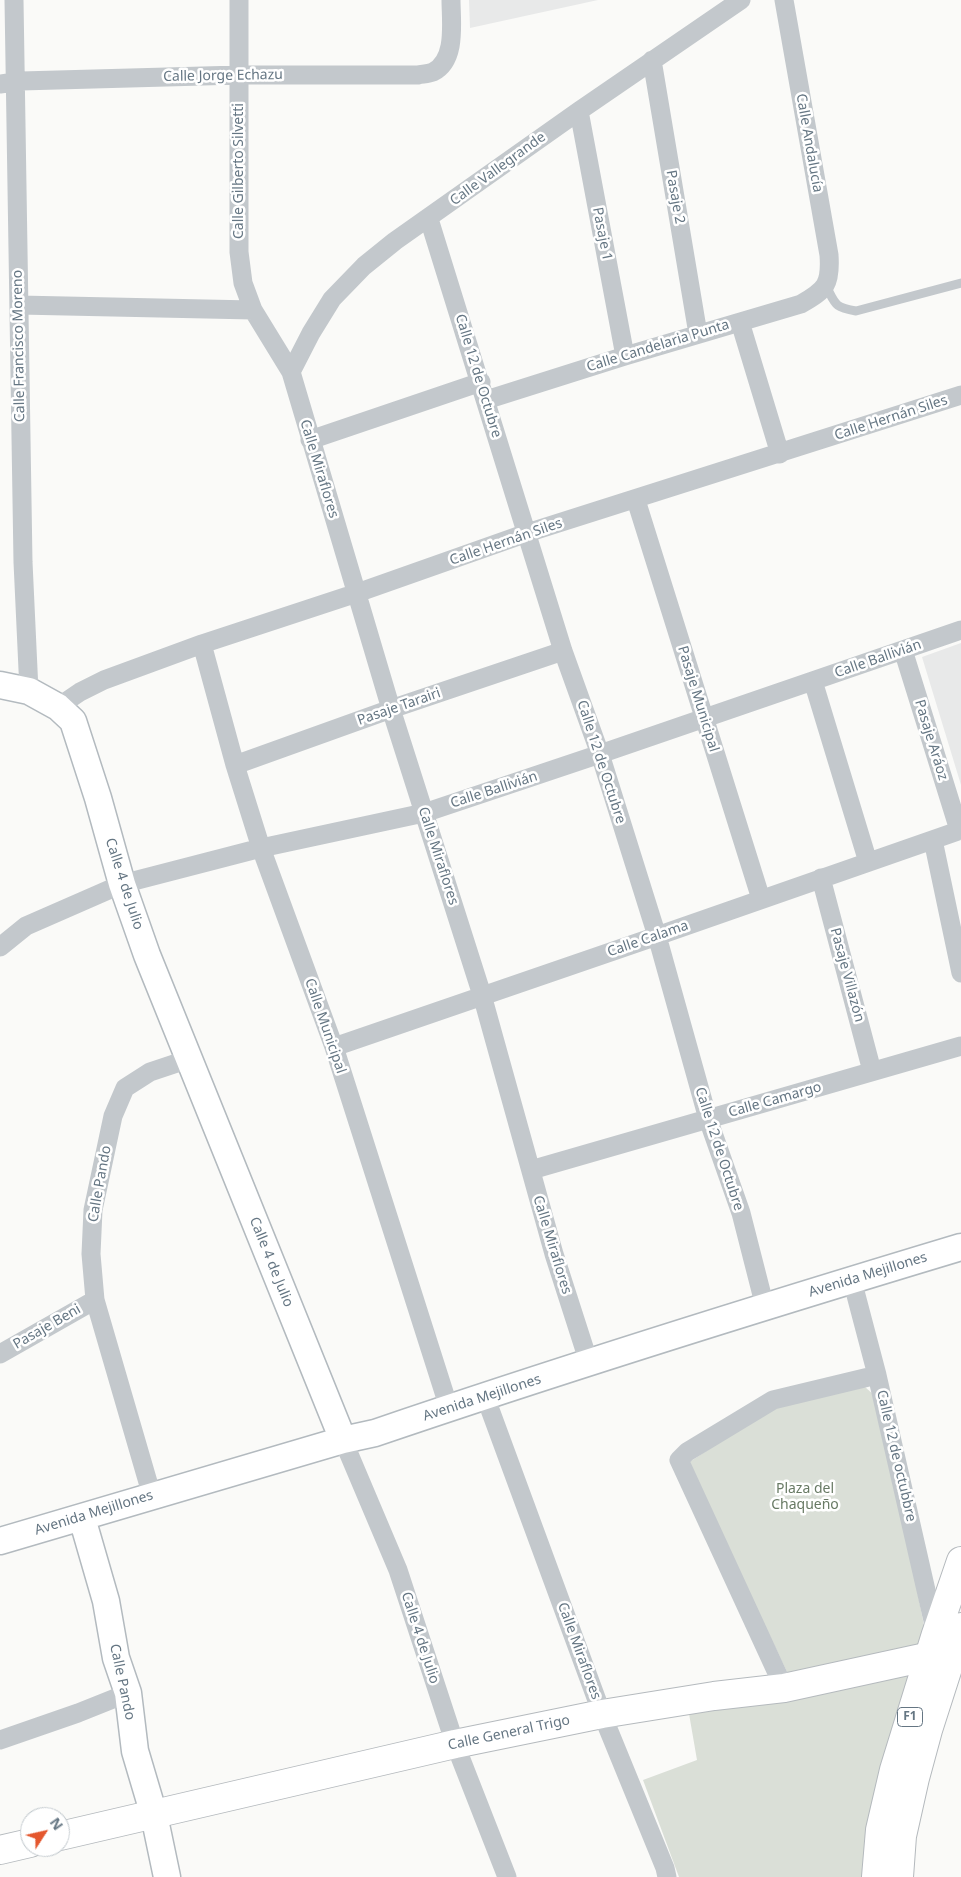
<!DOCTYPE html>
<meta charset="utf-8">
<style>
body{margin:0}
#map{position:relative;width:961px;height:1877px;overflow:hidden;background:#fafaf8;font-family:"Noto Sans",sans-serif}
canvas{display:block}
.north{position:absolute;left:20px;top:1807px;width:50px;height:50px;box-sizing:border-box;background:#fff;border:1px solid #c1c8cd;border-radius:50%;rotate:55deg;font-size:14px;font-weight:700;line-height:20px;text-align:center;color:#657683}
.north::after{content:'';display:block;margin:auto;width:18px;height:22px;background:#e4572e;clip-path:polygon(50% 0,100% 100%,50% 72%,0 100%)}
</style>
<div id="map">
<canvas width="961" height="1877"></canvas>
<div class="north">N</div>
</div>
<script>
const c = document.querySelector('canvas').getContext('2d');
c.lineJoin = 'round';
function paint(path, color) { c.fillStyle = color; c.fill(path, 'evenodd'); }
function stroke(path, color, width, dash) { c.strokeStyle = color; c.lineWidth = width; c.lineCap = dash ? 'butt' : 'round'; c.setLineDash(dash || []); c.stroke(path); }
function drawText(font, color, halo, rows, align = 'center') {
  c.font = font + ' "Noto Sans",sans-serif'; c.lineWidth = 5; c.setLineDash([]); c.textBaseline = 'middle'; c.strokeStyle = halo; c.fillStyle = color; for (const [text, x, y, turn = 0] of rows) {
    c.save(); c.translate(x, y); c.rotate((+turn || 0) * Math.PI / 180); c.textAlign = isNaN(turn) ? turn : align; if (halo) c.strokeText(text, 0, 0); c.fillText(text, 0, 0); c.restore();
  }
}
paint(new Path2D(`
 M469,0h129l-128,28z
 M961,643v142l-39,-128z`), '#e8e9e9');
paint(new Path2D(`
 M865,1387l9,8 23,97 29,143 -3,12 -123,29 -13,-4 -99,-209 82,-54z
 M911,1667l-14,50 -29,160h-189l-36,-97 54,-20 -9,-52z`), '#dadfd7');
const secondary = new Path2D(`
 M0,685l29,6 29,16 15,14 25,77 24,86 25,71 196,485
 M82,1518l24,83 10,57 12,35 7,58 19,64 13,62
 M0,1541l343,-101 32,-7c194,-66 390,-127 586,-186`);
const primary = new Path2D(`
 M60,1836l395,-92 147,-30 112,-18 70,-8 165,-36
 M0,1850l30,-7`);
const highway = new Path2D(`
 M876,1877l4,-47 14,-60 42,-136 25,-73
 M899,1877l3,-41 13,-58 13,-48 33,-103`);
stroke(secondary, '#b3babf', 29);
stroke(primary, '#b5babe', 30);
stroke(highway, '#b4b9bd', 30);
stroke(new Path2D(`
 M826,286c10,19 8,21 30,25l105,-28`), '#c3c8cc', 9);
stroke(new Path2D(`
 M14,0l9,562 6,129
 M239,0v252l4,31 10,27 38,62 100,337 91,286 72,259 35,109
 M652,60l46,274
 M0,84l21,-3 218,-6h179c4,-1 10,-1 15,-3 24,-12 18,-50 18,-72
 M579,111l46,245
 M429,219l134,432 37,103 57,182 51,183 33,94 24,94
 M19,305l234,5
 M740,322l40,132
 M291,372l20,-39 21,-34 32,-33 31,-25 184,-130 162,-111
 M486,400l139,-44 176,-52c25,-14 30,-20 28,-49l-45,-255
 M310,440l171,-58
 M636,500l125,399
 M202,644l33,121 26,83 73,199 115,361
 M903,650l56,180
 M813,681l55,181
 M58,707l22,-15 24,-12 98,-36 155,-51 170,-60 434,-138
 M235,765l156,-56 172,-58
 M933,840l28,133
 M821,878l51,193
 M0,947l26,-21 96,-42 139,-36 163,-35 176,-59 361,-124
 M334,1047l323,-111 304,-106
 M531,1170l430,-124
 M852,1280l25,95 59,259
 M0,1354l95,-54
 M485,1396l117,318 63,154 2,9
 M343,1440l55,130 57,174 52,133
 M152,1496l-57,-196 -4,-46 2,-44 20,-94 12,-28 25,-16 39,-13
 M784,1688l-105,-228 8,-8 86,-52 104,-25
 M0,1740l78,-27 50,-20`), '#c3c8cc', 19);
stroke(secondary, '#fff', 26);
stroke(primary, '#fff', 28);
stroke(highway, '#fff', 28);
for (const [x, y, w] of [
 [910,1717,25]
]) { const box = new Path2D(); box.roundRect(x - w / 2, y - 9.5, w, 19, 4); c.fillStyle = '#fff'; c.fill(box); stroke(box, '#657683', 1); }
drawText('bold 12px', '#657683', null, [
 ["F1",910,1717]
]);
drawText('14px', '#657683', '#fff', [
 ["Calle Jorge Echazu",223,76,-1],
 ["Calle Andalucía",809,143,80],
 ["Calle Vallegrande",498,169,-36],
 ["Calle Gilberto Silvetti",239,171,-90],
 ["Pasaje 2",675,197,80],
 ["Pasaje 1",602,234,79],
 ["Calle Francisco Moreno",19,346,-91],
 ["Calle Candelaria Punta",658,346,-17],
 ["Calle 12 de Octubre",478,376,73],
 ["Calle Hernán Siles",891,418,-18],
 ["Calle Miraflores",319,469,73],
 ["Calle Hernán Siles",506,542,-19],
 ["Calle Ballivián",878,659,-19],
 ["Pasaje Municipal",698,699,73],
 ["Pasaje Tarairi",399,707,-19],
 ["Pasaje Aráoz",931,740,73],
 ["Calle 12 de Octubre",601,762,72],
 ["Calle Ballivián",494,790,-18],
 ["Calle Miraflores",438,856,72],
 ["Calle 4 de Julio",124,884,72],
 ["Calle Calama",648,939,-19],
 ["Pasaje Villazón",847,975,75],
 ["Calle Municipal",325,1026,71],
 ["Calle Camargo",775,1100,-16],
 ["Calle 12 de Octubre",719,1149,72],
 ["Calle Pando",100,1184,-80],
 ["Calle Miraflores",552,1245,73],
 ["Calle 4 de Julio",271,1262,68],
 ["Avenida Mejillones",868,1275,-17],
 ["Pasaje Beni",47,1327,-30],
 ["Avenida Mejillones",482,1398,-18],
 ["Calle 12 de octubbre",896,1456,77],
 ["Avenida Mejillones",94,1513,-17],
 ["Calle 4 de Julio",420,1638,72],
 ["Calle Miraflores",579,1651,70],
 ["Calle Pando",122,1682,78],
 ["Calle General Trigo",509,1733,-12]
]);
drawText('14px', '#687a64', '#fff', [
 ["Plaza del",805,1489],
 ["Chaqueño",805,1505]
]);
</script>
